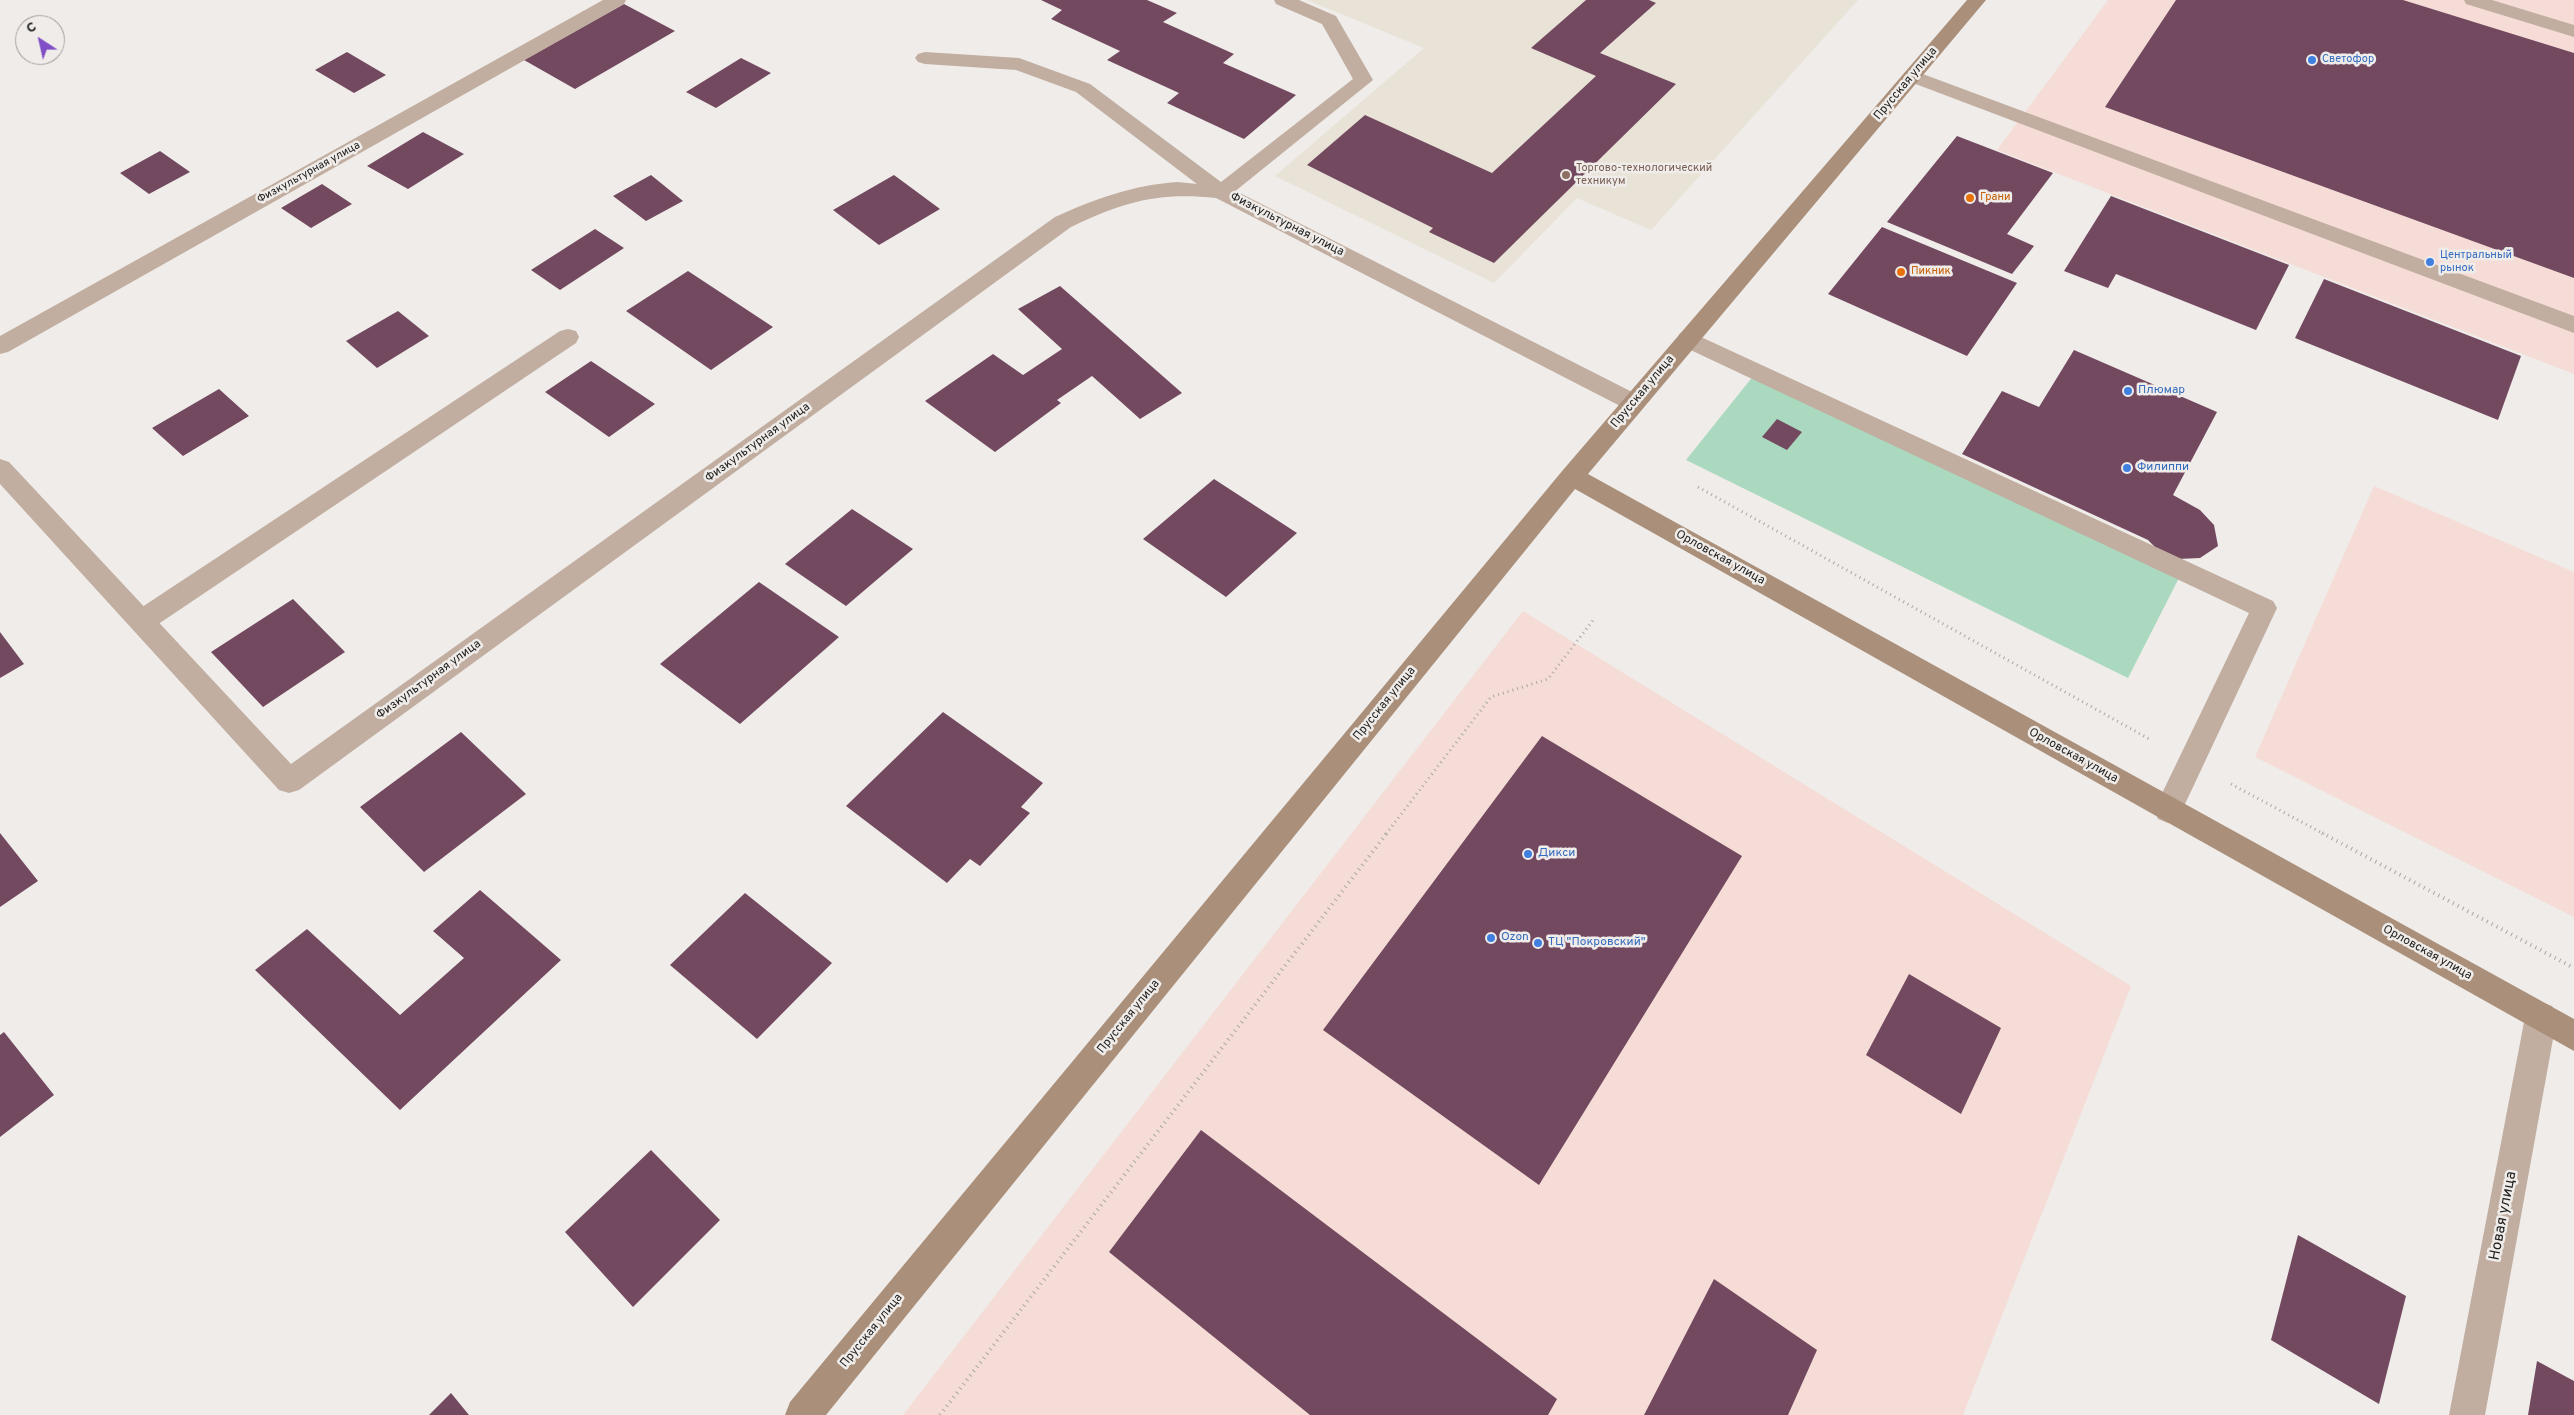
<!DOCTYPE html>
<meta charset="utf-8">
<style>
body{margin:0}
#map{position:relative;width:2574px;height:1415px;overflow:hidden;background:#efece9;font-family:Overpass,sans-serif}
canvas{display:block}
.north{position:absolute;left:15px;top:15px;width:50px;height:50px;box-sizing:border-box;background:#efece9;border:1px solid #9d9b99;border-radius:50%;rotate:325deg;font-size:14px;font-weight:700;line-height:20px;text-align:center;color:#222120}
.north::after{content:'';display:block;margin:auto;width:18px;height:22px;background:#804ec6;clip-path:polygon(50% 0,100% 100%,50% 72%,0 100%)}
</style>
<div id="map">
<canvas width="2574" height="1415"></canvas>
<div class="north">С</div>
</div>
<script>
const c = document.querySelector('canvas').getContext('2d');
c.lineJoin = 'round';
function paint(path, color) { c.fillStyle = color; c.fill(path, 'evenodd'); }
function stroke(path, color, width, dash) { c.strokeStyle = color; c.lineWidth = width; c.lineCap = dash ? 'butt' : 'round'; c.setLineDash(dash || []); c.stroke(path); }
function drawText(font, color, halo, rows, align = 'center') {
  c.font = font + ' Overpass,sans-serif'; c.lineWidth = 5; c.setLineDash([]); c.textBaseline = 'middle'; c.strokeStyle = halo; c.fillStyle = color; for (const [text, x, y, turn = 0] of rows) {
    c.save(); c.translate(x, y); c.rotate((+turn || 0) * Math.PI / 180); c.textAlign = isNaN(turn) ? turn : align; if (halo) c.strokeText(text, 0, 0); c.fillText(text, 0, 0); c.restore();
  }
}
paint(new Path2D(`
 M2108,0h466v374l-577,-224z
 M2374,486l200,86v345l-319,-160z
 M1523,611l608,375 -168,429h-1060z`), '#f6dcd6');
paint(new Path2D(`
 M1307,0h551l-207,230 -74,-32 -83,85 -219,-107 149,-128z`), '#e8e2d7');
paint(new Path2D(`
 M1754,375l427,199 -53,104 -442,-218z`), '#abd9bf');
paint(new Path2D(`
 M1041,0h106l30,13 -14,9 71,32 -11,9 73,32 -52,44 -77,-36 12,-10 -72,-33 13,-9 -69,-32 11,-9z
 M1586,0h63l7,3 -56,50 76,31 -182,179 -65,-31 4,-4 -126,-63 58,-50 127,58 104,-97 -65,-28z
 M2176,0h227l171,53v225l-469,-171z
 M624,4l51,27 -100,58 -51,-29z
 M347,52l39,23 -32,18 -39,-23z
 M741,58l30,15 -55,35 -30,-16z
 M423,132l41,22 -56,35 -41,-23z
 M1957,136l96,37 -46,61 27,12 -22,28 -125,-52z
 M160,151l30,21 -41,22 -29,-21z
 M651,175l32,26 -37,20 -33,-25z
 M894,175l46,34 -61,36 -46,-35z
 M322,184l30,20 -41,24 -30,-20z
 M2111,196l178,69 -33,65 -140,-56 -8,14 -44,-17z
 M1882,227l135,56 -50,73 -139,-62z
 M595,229l29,19 -64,42 -29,-20z
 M688,271l85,56 -62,43 -85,-59z
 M2324,279l197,77 -23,64 -203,-82z
 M1060,286l122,107 -42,26 -48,-43 -35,24 4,3 -66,49 -70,-51 68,-47 30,21 39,-26 -44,-40z
 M398,311l31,25 -52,32 -31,-27z
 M2074,350l143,62 -44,83 27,15 14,15 4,21 -18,12 -23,1 -19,-9 -10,-10 -186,-86 40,-63 37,16z
 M591,361l64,43 -46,33 -64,-45z
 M219,389l30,27 -66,40 -31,-28z
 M1777,419l25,13 -15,18 -25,-13z
 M1214,479l83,54 -71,64 -83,-58z
 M852,509l61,40 -67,57 -61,-42z
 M759,582l80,55 -99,87 -80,-60z
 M293,599l52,53 -82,55 -52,-55z
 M0,632l24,32 -24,14z
 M943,712l100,71 -22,24 9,6 -50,53 -10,-7 -23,24 -101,-77z
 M461,732l65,62 -102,78 -64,-65z
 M1542,736l200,120 -203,329 -216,-155z
 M0,833l38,48 -38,26z
 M480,890l81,70 -161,150 -145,-140 52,-41 93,86 64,-57 -31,-27z
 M745,893l87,70 -75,76 -87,-74z
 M1909,974l92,54 -40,86 -95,-59z
 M4,1032l50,63 -54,42v-102z
 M1201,1130l356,269 -9,16h-238l-201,-163z
 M651,1150l69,70 -87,87 -68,-75z
 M2298,1235l108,61 -27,108 -108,-64z
 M1714,1279l103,71 -29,65h-144z
 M2537,1361l37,20v34h-46z
 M451,1393l18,22h-40z`), '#734960');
stroke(new Path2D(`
 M1698,487l453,253
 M2231,784l93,50
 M1386,834l105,-137 57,-18 46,-60`), '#aaa8a6', 3, [1, 4]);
stroke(new Path2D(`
 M2322,833l252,135
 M940,1415l447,-582`), '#aaa8a6', 4, [1, 4.5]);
paint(new Path2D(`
 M1274,0h25l37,16 37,64 -145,117 -7,2 -7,-2 -138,-105 -60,-22 -91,-6 -7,-2 -3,-4 3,-4 7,-2 94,6 71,26 131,98 132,-103 -31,-55 -46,-20z
 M2464,0h28l82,25v12l-108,-33z
 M1912,70l662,246v17l-669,-253 -3,-4 3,-4z
 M568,329l8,2 3,6 -3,6 -425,286 -9,3 -9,-3 -4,-8 4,-8 427,-282z
 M1688,331l585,270 4,7 -99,211 -10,4 -10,-4 -4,-9 95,-197 -569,-268 -3,-6 3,-6z`), '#c1aea0');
paint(new Path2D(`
 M603,0h23l-2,4 -616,348 -8,2v-18z
 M1177,182l51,5 414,210 4,6 -4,6 -8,3 -8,-3 -410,-211c-59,-6 -92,4 -145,29l-772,563 -10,3 -10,-3 -279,-306v-25l9,3 282,302 764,-547c40,-18 78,-32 122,-35z
 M2541,1002l11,4 5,11 -72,398h-36l76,-398 5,-11z`), '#c1aea0');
paint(new Path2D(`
 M1967,0h19l-398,474 986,545v32l-999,-562 -749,926h-41l5,-13 773,-932z`), '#aa8f7a');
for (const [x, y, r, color] of [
 [2312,60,5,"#3f7fe0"],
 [1566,175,5,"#8d6e63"],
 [1970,198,5,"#e8710a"],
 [2430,262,5,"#3f7fe0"],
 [1901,272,5,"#e8710a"],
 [2128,391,5,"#3f7fe0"],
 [2127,468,5,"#3f7fe0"],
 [1528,854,5,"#3f7fe0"],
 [1491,938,5,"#3f7fe0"],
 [1538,943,5,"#3f7fe0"]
]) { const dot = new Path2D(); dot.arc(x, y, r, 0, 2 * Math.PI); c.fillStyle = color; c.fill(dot); stroke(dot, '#efece9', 2); }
drawText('11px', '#366cbe', '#efece9', [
 ["Светофор",2322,60],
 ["Центральный",2440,256],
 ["рынок",2440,269]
], 'left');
drawText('11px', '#785e54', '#efece9', [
 ["Торгово-технологический",1576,169],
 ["техникум",1576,182]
], 'left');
drawText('11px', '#222120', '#efece9', [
 ["Физкультурная улица",309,173,-29]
]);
drawText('11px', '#c56008', '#efece9', [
 ["Грани",1980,198],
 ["Пикник",1911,272]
], 'left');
drawText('12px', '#222120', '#efece9', [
 ["Прусская улица",1906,84,-50],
 ["Физкультурная улица",1287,225,27],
 ["Прусская улица",1643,392,-50],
 ["Физкультурная улица",758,443,-36],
 ["Орловская улица",1720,558,29],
 ["Физкультурная улица",429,680,-36],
 ["Прусская улица",1385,704,-51],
 ["Орловская улица",2073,756,29],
 ["Орловская улица",2427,953,29],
 ["Прусская улица",1129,1017,-51],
 ["Прусская улица",872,1331,-51]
]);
drawText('12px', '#366cbe', '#efece9', [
 ["Плюмар",2138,391],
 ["Филиппи",2137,468],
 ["Дикси",1538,854],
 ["Ozon",1501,938],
 ["ТЦ \"Покровский\"",1548,943]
], 'left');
drawText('15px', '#222120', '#efece9', [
 ["Новая улица",2504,1216,-79]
]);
</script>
